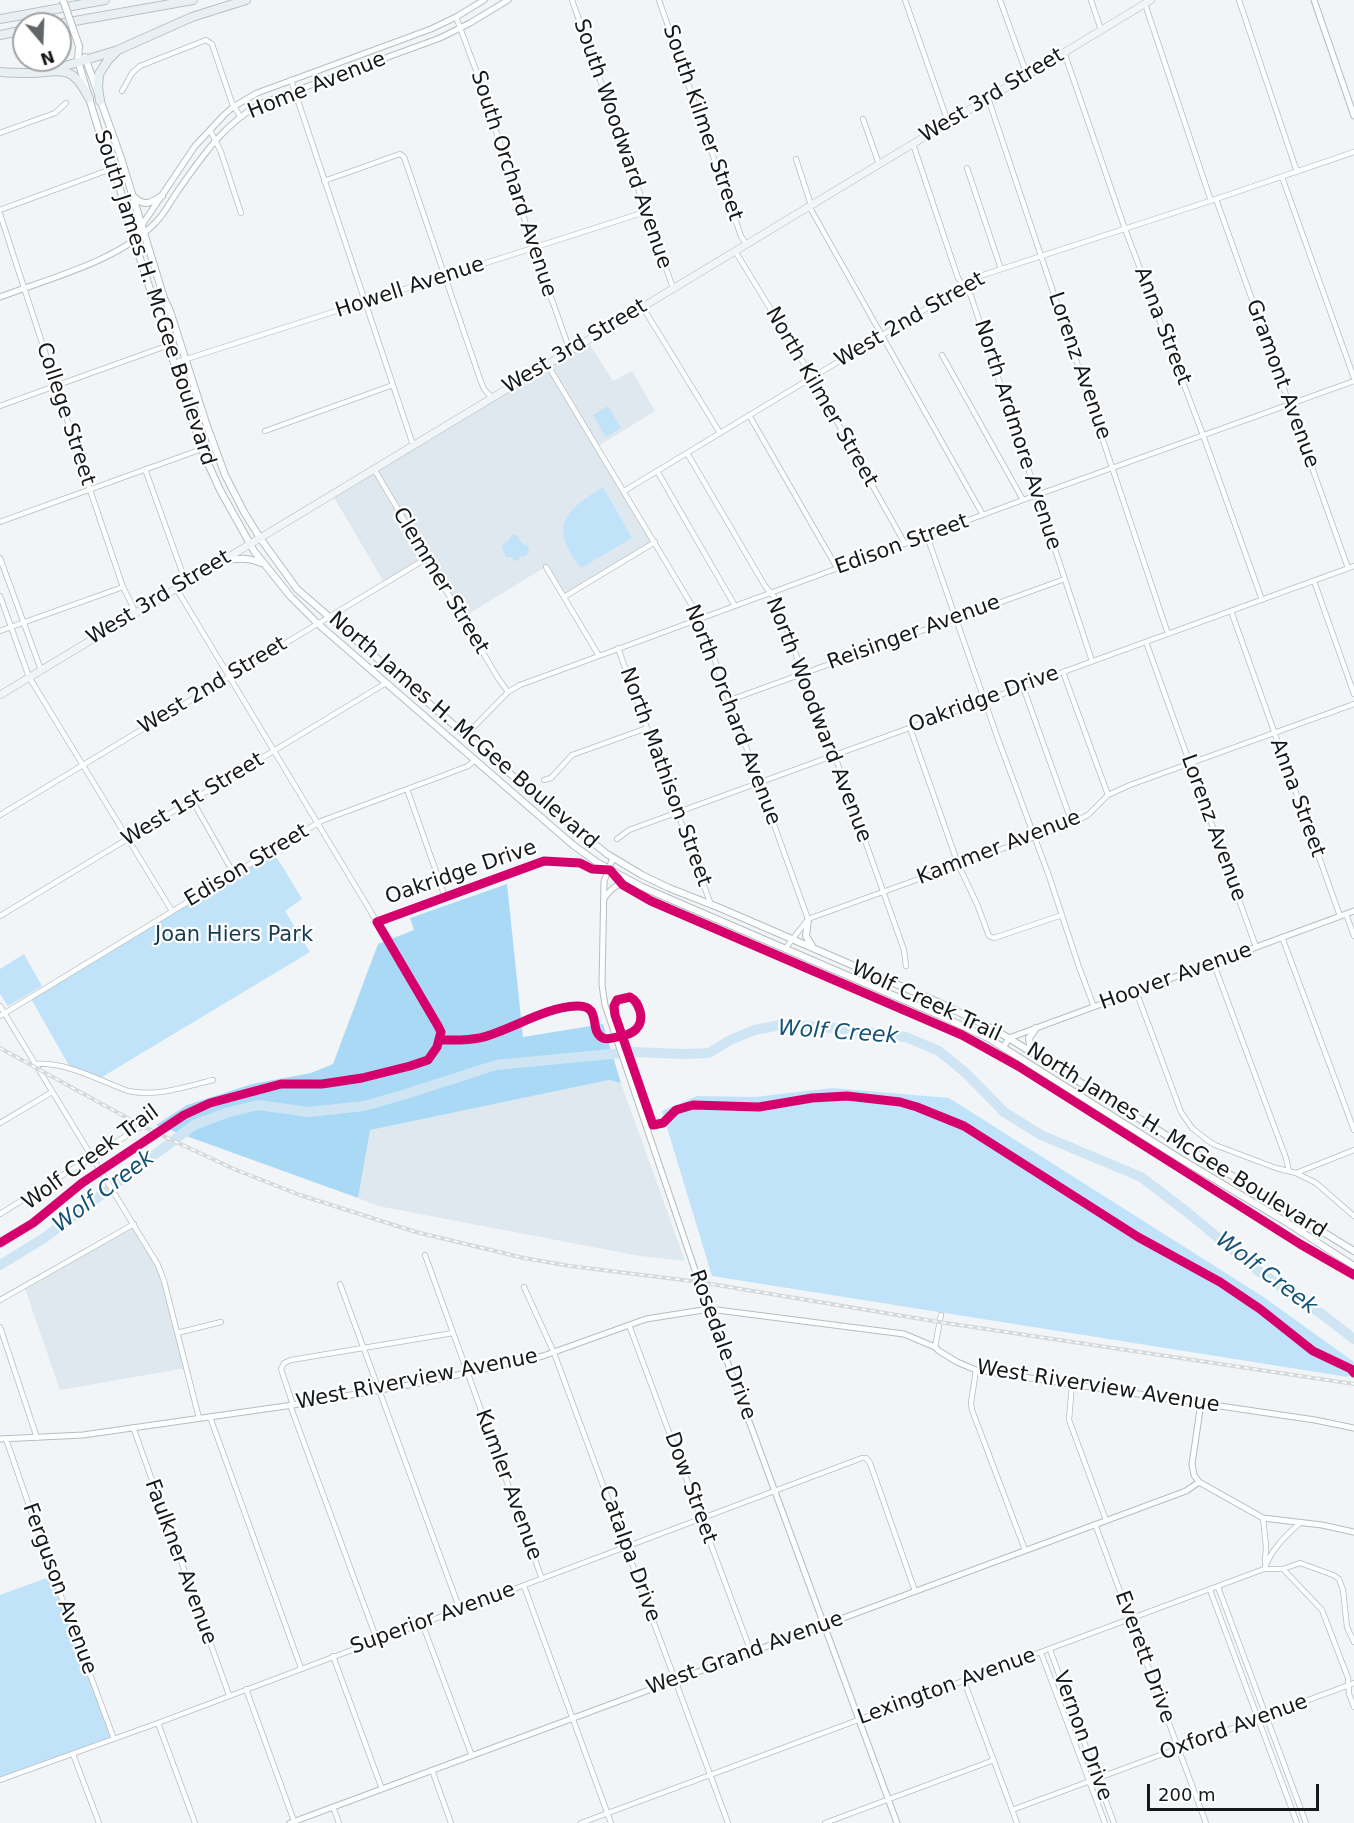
<!DOCTYPE html>
<style>
body{margin:0}
#map{position:relative;width:1354px;height:1823px;overflow:hidden;background:#f1f5f8;font-family:"DejaVu Sans",sans-serif}
canvas{display:block}
.north{position:absolute;left:12px;top:12px;width:60px;height:60px;box-sizing:border-box;background:#fff;border:2px solid #a2a3a4;border-radius:50%;rotate:161deg;font-size:16px;font-weight:700;line-height:24px;text-align:center;color:#16191b}
.north::after{content:'';display:block;margin:auto;width:21px;height:27px;background:#636668;clip-path:polygon(50% 0,100% 100%,50% 72%,0 100%)}
.scale{position:absolute;left:1147px;top:1784px;width:172px;height:27px;box-sizing:border-box;border:3px solid #16191b;border-top:0;padding-left:8px;font-size:18px;line-height:21px;white-space:nowrap;color:#16191b;-webkit-text-stroke:4px #fff;paint-order:stroke}
</style>
<div id="map">
<canvas width="1354" height="1823"></canvas>
<div class="north">N</div>
<div class="scale">200 m</div>
</div>
<script>
const c = document.querySelector('canvas').getContext('2d');
c.lineJoin = 'round';
function paint(path, color) { c.fillStyle = color; c.fill(path, 'evenodd'); }
function stroke(path, color, width, dash) { c.strokeStyle = color; c.lineWidth = width; c.lineCap = dash ? 'butt' : 'round'; c.setLineDash(dash || []); c.stroke(path); }
function drawText(font, color, halo, rows, align = 'center') {
  c.font = font + ' "DejaVu Sans",sans-serif'; c.lineWidth = 4.5; c.setLineDash([]); c.textBaseline = 'middle'; c.strokeStyle = halo; c.fillStyle = color; for (const [text, x, y, turn = 0] of rows) {
    c.save(); c.translate(x, y); c.rotate((+turn || 0) * Math.PI / 180); c.textAlign = isNaN(turn) ? turn : align; if (halo) c.strokeText(text, 0, 0); c.fillText(text, 0, 0); c.restore();
  }
}
paint(new Path2D(`
 M587,340l26,41 19,-10 23,40 -58,36 58,95 -91,55 -19,-30 -83,51 -35,-59 -42,25 -53,-90z
 M609,1080l12,3 64,178 -45,-5 -262,-50 -20,-8 11,-68z
 M134,1224l24,41 28,105 -6,-1 -120,21 -36,-104z`), '#dfe8ef');
paint(new Path2D(`
 M608,406l13,22 -15,9 -13,-22z
 M603,487l29,51 -51,30c-32,-42 -18,-56 22,-81z
 M512,535h4l6,8 6,3 1,6 -4,4 -6,1v3l-4,1 -4,-4h-5l-4,-10 1,-3 6,-4z
 M273,851l29,48 -17,12 25,41 -213,128 -26,-11 -41,-72z
 M24,954l18,32 -34,20 -8,-12v-25z
 M832,1088l117,10 313,198 92,66 -6,15 -636,-101 -50,-165 35,-15 58,1z
 M55,1575l59,164 -114,41v-185z`), '#c0e3fa');
paint(new Path2D(`
 M507,884l16,153 80,-13 18,59 -12,-3 -239,50 -12,68 -202,-73 31,-20 65,-21 59,-11 22,-9 45,-120 36,-14 -4,-12z`), '#aad9f6');
stroke(new Path2D(`
 M0,1265l44,-27 150,-113 32,-12 32,-8 51,7 55,-6 42,-12 90,-29 136,-13 52,2 25,-1 21,-13 25,-10 26,-5 54,3 71,9 33,14 28,23 37,38 37,23 100,42 46,35 70,58 66,45 31,24`), '#cfe5f4', 10);
const minor = new Path2D(`
 M572,0l101,288
 M659,0l69,199 13,37 5,8
 M905,0l43,122
 M1000,0l27,75
 M1091,0l10,30
 M1239,0l58,172
 M1145,4l66,197
 M456,17l24,64 54,168 36,102
 M1064,52l61,177 78,206 59,165
 M291,80l122,365
 M122,91l10,-18 8,-7 66,-26 6,4 20,59 8,13
 M988,98l180,536
 M863,119l16,45
 M210,130l11,22 20,61
 M0,133l55,-20 11,-10
 M913,144l45,134 13,18 121,365
 M796,159l15,46
 M967,168l34,101
 M1282,177l72,201
 M324,181l73,-26 3,-1 4,3 76,222 4,10 8,9
 M1216,199l132,369
 M809,206l174,309
 M0,210l114,-42
 M0,214l90,276 33,97 13,26
 M735,251l76,124 94,169
 M642,306l78,127
 M942,355l81,145
 M174,363l471,-151
 M547,364l153,255 108,300
 M0,406l169,-61
 M749,415l88,153
 M265,431l128,-46
 M687,453l78,133 11,13 55,153 6,10 67,188 2,16
 M145,469l36,100 6,12
 M374,469l124,209 10,14
 M657,471l78,135
 M624,491l328,-198 19,-14 245,-80 138,-47
 M0,522l202,-73
 M927,536l71,203 51,137 30,91 15,40
 M0,558l41,112
 M546,567l53,89
 M1314,581l40,113
 M176,588l201,334 167,-61h13
 M0,596l29,81 143,234
 M564,597l91,-55
 M1231,611l109,305
 M0,631l123,-44
 M1146,642l110,305
 M618,648l93,257
 M1063,672l45,123
 M1023,687l49,136
 M730,700l335,-121
 M910,728l48,136 19,40 12,32 5,2 68,-23
 M466,735l42,-43 12,-7 503,-185 331,-119
 M544,780l7,-2 21,-23 75,-27
 M407,789l38,108
 M192,800l42,74
 M0,815l427,-257
 M617,839l12,-9 725,-264
 M1346,914l8,22
 M0,916l386,-233
 M1282,937l72,193
 M785,949l23,-30 260,-94 20,-10 20,-20 22,-10 224,-81
 M1213,962l73,196 3,13
 M1136,991l45,121 11,16 15,12 8,5 61,23 20,5 20,10 38,33
 M0,1006l158,259 6,16 35,137
 M0,1016l321,-195 121,-45 26,-10 7,-6
 M35,1064c33,-2 63,16 93,27 29,6 57,-4 85,-11
 M0,1123l52,-31
 M1296,1173l58,-23
 M0,1214l142,-88
 M425,1255l117,324
 M340,1284l120,326
 M524,1287l30,66 174,470
 M0,1300l134,-76
 M629,1325l122,327
 M0,1327l37,111
 M177,1333l44,-11
 M935,1347l6,-32
 M976,1370l-5,33 1,7 53,140
 M1072,1384l-3,36 37,100
 M290,1405l87,235
 M293,1405l-12,-36 3,-6 7,-3 162,-27
 M210,1417l91,251
 M133,1427l96,268
 M6,1439l45,130 63,170
 M1263,1518l3,28 -1,17
 M1095,1524l111,299
 M1264,1569c8,-20 20,-32 36,-46
 M1283,1569l17,-6 33,12 6,4 4,11 4,37 7,15
 M524,1586l87,237
 M1218,1587l88,236
 M1210,1590l87,233
 M422,1623l50,133
 M1050,1650l64,173
 M1041,1653l64,170
 M333,1656l49,133
 M964,1681l53,142
 M246,1689l48,132
 M158,1723l37,100
 M73,1754l26,69
 M432,1770l19,53
 M0,1780l158,-57 704,-265h4l4,5 45,128
 M333,1807l6,16
 M1012,1810l342,-127
 M581,1823l683,-254h19l39,41 26,68 1,16 5,13
 M825,1823l169,-63`);
const tertiary = new Path2D(`
 M1314,0l40,116
 M137,236l5,-11 53,-79 29,-31 9,-8 24,-14 174,-64 25,-12 28,-17
 M0,297c50,-19 119,-36 156,-75 9,-9 14,-20 21,-30 24,-34 47,-69 85,-89l178,-65 30,-15 38,-23
 M613,858l-9,23 -2,104 3,20 109,321 183,497
 M605,897c7,-9 13,-14 25,-16
 M1003,1048l6,-10 345,-127
 M1201,1403l-9,61 2,11 5,7 64,36 59,7 32,7
 M0,1439l83,-4 210,-30 133,-23 117,-26 103,-37 57,-9h14l187,24 31,13 4,4 18,11 19,8 339,50 39,8
 M290,1823l896,-332 13,-9`);
const secondary = new Path2D(`
 M79,46l-1,15 11,37 16,53 9,17 22,78 68,209 16,35 34,61 37,46 26,26 256,222 25,18 44,24 297,128 49,23 191,120 107,64 68,44
 M85,57l36,101 43,140 6,13 36,112 19,52 19,37 16,26 37,51 247,214 63,51 35,21 27,13 51,20 220,95 57,28 357,220
 M134,197c10,10 17,6 28,-1
 M224,561c12,-3 25,-4 37,2
 M808,919l-2,17 6,10
 M1033,1052l-3,-7 -1,-7 7,-10`);
const primary = new Path2D(`
 M0,695l1151,-695`);
const motorway = new Path2D(`
 M0,19l105,-19
 M58,24l135,-24
 M0,35l24,-5
 M55,69l60,-18
 M0,72c11,1 23,1 34,1 32,-3 39,-6 55,25
 M100,101l-2,-14 1,-13 9,-14 10,-10 74,-33 54,-17`);
stroke(minor, '#b9bcbe', 6);
stroke(tertiary, '#b9bcbe', 7);
stroke(secondary, '#b9bcbe', 8);
stroke(primary, '#b8c0c5', 8);
stroke(motorway, '#b8c0c5', 10);
stroke(minor, '#fdfefe', 4.5);
stroke(tertiary, '#fdfefe', 5);
stroke(secondary, '#fdfefe', 6);
stroke(primary, '#f2f5f7', 7);
stroke(motorway, '#e9f0f4', 8);
const rail = new Path2D(`
 M0,1048l142,78 94,44 64,25 116,37 108,26 46,8 129,16 240,40 415,62`);
stroke(rail, '#d7d8d9', 4);
stroke(rail, '#fff', 1.5, [4.5]);
const secondaryBridge = new Path2D(`
 M63,0l16,46`);
stroke(secondaryBridge, '#b9bcbe', 8, []);
stroke(secondaryBridge, '#fdfefe', 6);
stroke(new Path2D(`
 M439,1040c17,0 35,1 51,-5 28,-9 57,-28 87,-29 26,-1 11,26 26,32 4,2 10,0 14,-1 15,-2 27,-9 23,-26 -2,-6 -4,-11 -10,-14l-13,3 -3,6 1,9 38,110 10,-2 13,-13 17,-5 66,2 53,-9 35,-2 53,6 17,5 47,19 174,111 82,45 40,27 53,42 38,18 3,4
 M0,1243l33,-20 49,-40 102,-68 26,-12 71,-19h41l40,-6 48,-12 18,-6 9,-13 4,-15 -3,-6 -61,-104 167,-61 36,2 12,6 18,1 13,15 28,16 311,134 56,31 282,178 54,31`), '#d6006c', 9);
drawText('21px', '#16191b', '#fff', [
 ["Home Avenue",317,86,-22],
 ["West 3rd Street",992,96,-31],
 ["South Kilmer Street",702,123,71],
 ["South Woodward Avenue",622,144,71],
 ["South Orchard Avenue",513,184,72],
 ["Howell Avenue",410,288,-18],
 ["South James H. McGee Boulevard",154,298,72],
 ["West 2nd Street",910,320,-30],
 ["Anna Street",1162,326,69],
 ["West 3rd Street",575,347,-31],
 ["Lorenz Avenue",1079,366,71],
 ["Gramont Avenue",1282,384,70],
 ["North Kilmer Street",821,397,60],
 ["College Street",65,414,72],
 ["North Ardmore Avenue",1017,435,72],
 ["Edison Street",902,545,-20],
 ["Clemmer Street",440,581,59],
 ["West 3rd Street",159,598,-31],
 ["Reisinger Avenue",914,633,-20],
 ["West 2nd Street",213,686,-31],
 ["Oakridge Drive",984,700,-20],
 ["North Orchard Avenue",732,715,69],
 ["North Woodward Avenue",818,720,69],
 ["North James H. McGee Boulevard",463,731,41],
 ["North Mathison Street",665,777,70],
 ["Anna Street",1297,798,70],
 ["West 1st Street",193,800,-31],
 ["Lorenz Avenue",1213,828,70],
 ["Kammer Avenue",999,848,-21],
 ["Edison Street",247,866,-31],
 ["Oakridge Drive",461,873,-19],
 ["Hoover Avenue",1176,977,-20],
 ["Wolf Creek Trail",926,1002,25],
 ["North James H. McGee Boulevard",1176,1141,32],
 ["Wolf Creek Trail",91,1158,-36],
 ["Rosedale Drive",722,1345,70],
 ["West Riverview Avenue",417,1380,-11],
 ["West Riverview Avenue",1098,1387,9],
 ["Kumler Avenue",508,1485,70],
 ["Dow Street",690,1488,70],
 ["Catalpa Drive",629,1554,70],
 ["Faulkner Avenue",180,1562,70],
 ["Ferguson Avenue",59,1589,70],
 ["Superior Avenue",433,1619,-20],
 ["West Grand Avenue",745,1654,-20],
 ["Everett Drive",1144,1657,70],
 ["Lexington Avenue",947,1687,-20],
 ["Oxford Avenue",1234,1728,-20],
 ["Vernon Drive",1082,1736,70]
]);
drawText('21px', '#173b50', '#fff', [
 ["Joan Hiers Park",234,936]
]);
drawText('italic 22px', '#145375', '#fff', [
 ["Wolf Creek",838,1033,4],
 ["Wolf Creek",104,1192,-37],
 ["Wolf Creek",1266,1274,37]
]);
</script>
